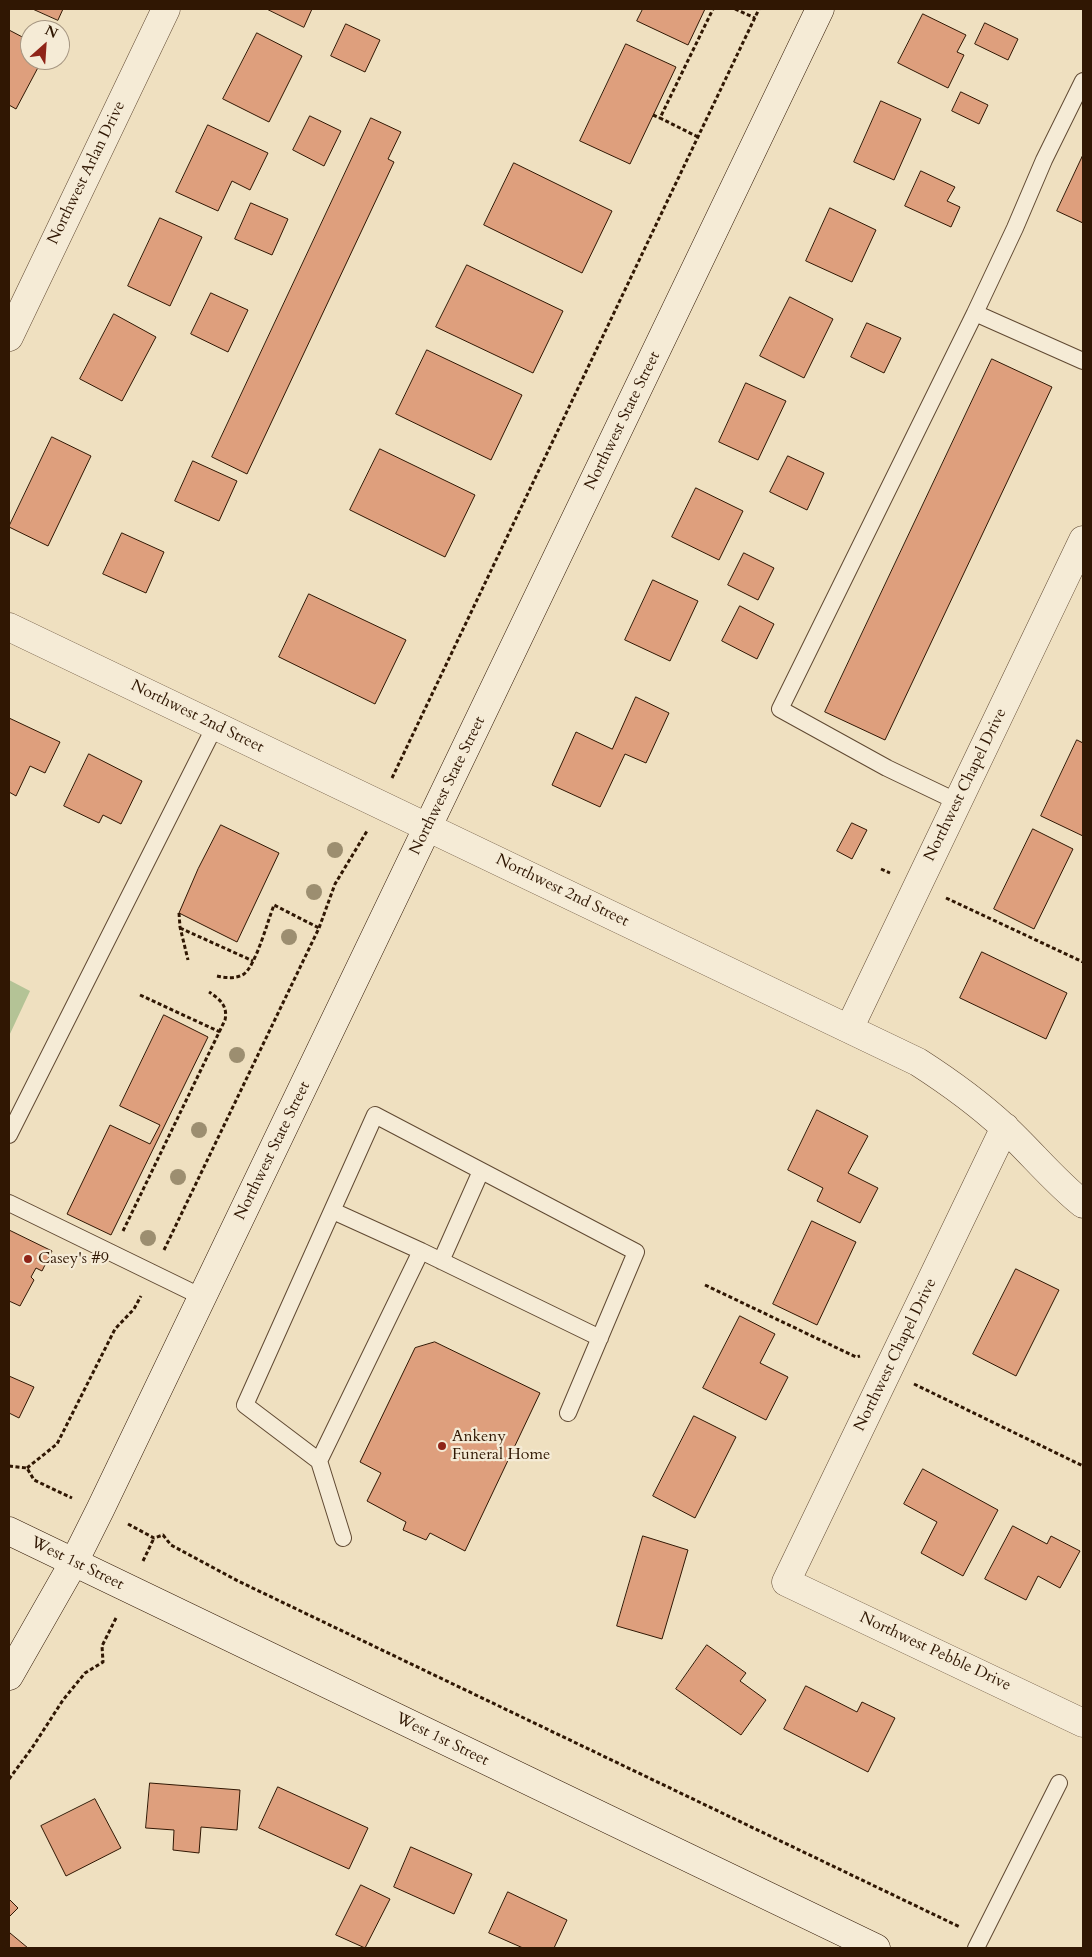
<!DOCTYPE html>
<style>
body{margin:0}
#map{position:relative;width:1092px;height:1957px;overflow:hidden;background:#efe0c0;font-family:Cardo,serif}
canvas{display:block}
.frame{position:absolute;inset:0;border:10px solid #301703;pointer-events:none}
.north{position:absolute;left:20px;top:20px;width:50px;height:50px;box-sizing:border-box;background:#f5ebd6;border:1px solid #a69682;border-radius:50%;rotate:26deg;font-size:14px;font-weight:700;line-height:20px;text-align:center;color:#301703}
.north::after{content:'';display:block;margin:auto;width:18px;height:22px;background:#8f2418;clip-path:polygon(50% 0,100% 100%,50% 72%,0 100%)}
</style>
<div id="map">
<canvas width="1092" height="1957"></canvas>
<div class="frame"></div>
<div class="north">N</div>
</div>
<script>
const c = document.querySelector('canvas').getContext('2d');
c.lineJoin = 'round';
function paint(path, color) { c.fillStyle = color; c.fill(path, 'evenodd'); }
function stroke(path, color, width, dash) { c.strokeStyle = color; c.lineWidth = width; c.lineCap = dash ? 'butt' : 'round'; c.setLineDash(dash || []); c.stroke(path); }
function drawText(font, color, halo, rows, align = 'center') {
  c.font = font + ' Cardo,serif'; c.lineWidth = 4.5; c.setLineDash([]); c.textBaseline = 'middle'; c.strokeStyle = halo; c.fillStyle = color; for (const [text, x, y, turn = 0] of rows) {
    c.save(); c.translate(x, y); c.rotate((+turn || 0) * Math.PI / 180); c.textAlign = isNaN(turn) ? turn : align; if (halo) c.strokeText(text, 0, 0); c.fillText(text, 0, 0); c.restore();
  }
}
paint(new Path2D(`
 M9,980l21,11 -21,45z`), '#b4c396');
const building = new Path2D(`
 M33,9h30l-5,11z
 M267,9h45l-8,18z
 M643,9h62l-17,36 -51,-24z
 M923,14l43,21 -9,17 7,3 -16,33 -50,-25z
 M985,23l33,16 -10,21 -33,-16z
 M346,24l34,16 -15,32 -34,-16z
 M9,30l21,11v19h12l-26,49 -7,-4z
 M257,33l45,23 -33,66 -46,-23z
 M626,44l50,23 -46,97 -50,-23z
 M961,92l27,13 -9,19 -27,-13z
 M881,101l40,18 -27,61 -40,-18z
 M310,116l31,15 -17,35 -31,-16z
 M371,118l30,14 -13,27 6,3 -147,312 -35,-17z
 M208,125l60,28 -18,37 -18,-9 -14,30 -42,-19z
 M1083,155v68l-26,-12z
 M514,163l98,48 -30,62 -98,-48z
 M921,171l34,16 -8,14 13,6 -9,20 -46,-21z
 M251,203l37,16 -16,36 -37,-16z
 M830,208l46,22 -24,52 -46,-21z
 M160,218l42,19 -32,69 -42,-20z
 M467,265l96,46 -30,62 -97,-46z
 M211,293l37,17 -20,42 -37,-18z
 M790,297l43,22 -29,59 -44,-22z
 M114,314l42,23 -34,64 -42,-22z
 M867,323l34,15 -17,35 -33,-16z
 M427,350l95,45 -31,65 -95,-46z
 M992,359l60,28 -167,353 -60,-28z
 M746,383l40,18 -28,59 -39,-18z
 M52,437l39,19 -43,90 -39,-19z
 M380,449l95,46 -30,62 -95,-47z
 M788,456l36,17 -17,37 -37,-18z
 M193,461l44,20 -18,40 -44,-20z
 M696,488l47,23 -24,49 -47,-23z
 M122,533l42,19 -18,41 -43,-19z
 M744,553l30,15 -16,32 -30,-15z
 M653,580l45,21 -28,60 -45,-21z
 M309,594l97,46 -31,64 -96,-47z
 M740,606l34,18 -17,35 -35,-18z
 M636,697l33,16 -23,50 -21,-9 -25,53 -48,-22 24,-53 36,17z
 M9,718l51,24 -15,31 -15,-7 -14,30 -7,-4z
 M1077,740l6,3v93l-42,-20z
 M89,754l53,27 -21,43 -18,-9 -4,8 -35,-17z
 M852,823l15,7 -15,29 -15,-8z
 M221,825l58,28 -42,89 -58,-29 19,-44z
 M1033,829l40,20 -39,80 -40,-20z
 M982,952l85,41 -21,46 -86,-41z
 M164,1015l44,22 -97,198 -44,-21 43,-89 40,19 10,-19 -40,-19z
 M817,1110l51,26 -20,37 30,15 -18,35 -43,-22 6,-13 -35,-18z
 M812,1221l44,21 -39,83 -44,-21z
 M9,1230l43,21 -10,20 -6,-3 -5,9 3,3 -14,26 -11,-5z
 M1016,1269l43,21 -43,86 -43,-22z
 M740,1316l35,18 -15,29 28,14 -22,43 -63,-32z
 M435,1342l105,51 -75,158 -35,-18 -4,7 -23,-10 3,-8 -39,-21 14,-28 -21,-11 55,-114z
 M9,1376l25,11 -15,31 -10,-5z
 M694,1416l42,21 -41,81 -42,-22z
 M923,1469l75,41 -35,66 -42,-23 16,-31 -33,-18z
 M1013,1526l34,18 4,-8 29,15 -20,37 -22,-12 -12,24 -41,-21z
 M643,1536l45,14 -26,89 -45,-13z
 M707,1645l39,28 -6,8 26,19 -25,35 -65,-46z
 M806,1686l51,26 5,-10 33,16 -27,54 -84,-43z
 M150,1783l90,7 -3,40 -36,-3 -2,26 -26,-3 1,-20 -28,-2z
 M278,1787l90,41 -19,41 -90,-41z
 M95,1799l26,49 -55,28 -25,-50z
 M411,1847l61,27 -18,40 -60,-27z
 M361,1885l29,14 -25,49 -29,-13z
 M508,1892l59,28 -13,28h-31l-34,-15z
 M9,1899l9,9 -9,9z
 M10,1933l18,15h-19z`);
paint(building, '#de9f7d');
stroke(building, '#301703', 1);
const lane = new Path2D(`
 M1083,81l-39,79 -29,68 -40,85 108,48
 M958,802l-71,-34 -107,-59 195,-396
 M9,1135l206,-409
 M9,1203l193,94
 M333,1211l88,40
 M441,1261l40,-90
 M568,1413l68,-161 -261,-137 -130,290 74,56 102,-210 179,87
 M319,1461l24,77
 M976,1948l83,-165`);
const street = new Path2D(`
 M9,337l157,-328
 M9,627l909,435c31,20 59,40 86,65 27,25 50,54 79,77
 M849,1029l234,-489
 M1005,1127l-219,455 297,141`);
const secondary = new Path2D(`
 M9,1531l867,417
 M9,1676l65,-114 26,-52 720,-1501`);
stroke(lane, '#604932', 18);
stroke(street, '#604932', 29);
stroke(secondary, '#301703', 29);
stroke(new Path2D(`
 M735,9l20,9
 M653,115l7,3
 M698,137l-38,-19 53,-109
 M392,778l367,-769
 M881,869l9,4
 M946,898l137,64
 M179,913l1,14 8,33
 M180,928l73,33
 M217,976c9,2 19,3 27,-2 12,-9 24,-54 30,-69l45,23
 M140,995l80,37
 M123,1231l102,-211c3,-14 -5,-21 -16,-28
 M164,1250l155,-322 16,-44 32,-53
 M705,1285l151,72 4,-1
 M914,1384l169,82
 M9,1466l18,2 7,12 38,18
 M27,1468l30,-24 58,-115 19,-20 7,-13
 M128,1524l26,14 9,-3 8,10 67,36 722,346
 M143,1561l11,-23
 M9,1779l23,-31 31,-48 22,-27 18,-11 -1,-16 15,-30`), '#301703', 3, [4, 2.5]);
stroke(lane, '#f5ebd6', 16);
stroke(street, '#f5ebd6', 28);
stroke(secondary, '#f5ebd6', 28);
c.fillStyle = '#9c8e70';
for (const [x, y] of [
 [335,850],
 [314,892],
 [289,937],
 [237,1055],
 [199,1130],
 [178,1177],
 [148,1238]
]) { c.beginPath(); c.arc(x, y, 8, 0, 2 * Math.PI); c.fill(); }
for (const [x, y, r, color] of [
 [28,1259,5,"#8f2418"],
 [442,1446,5,"#8f2418"]
]) { const dot = new Path2D(); dot.arc(x, y, r, 0, 2 * Math.PI); c.fillStyle = color; c.fill(dot); stroke(dot, '#f5ebd6', 2); }
drawText('16px', '#301703', '#f5ebd6', [
 ["Northwest Arlan Drive",87,173,-64],
 ["Northwest State Street",623,421,-64],
 ["Northwest 2nd Street",197,717,26],
 ["Northwest Chapel Drive",966,785,-64],
 ["Northwest State Street",448,786,-64],
 ["Northwest 2nd Street",562,891,26],
 ["Northwest State Street",273,1151,-64],
 ["Northwest Chapel Drive",896,1355,-64],
 ["West 1st Street",77,1564,26],
 ["Northwest Pebble Drive",935,1652,25],
 ["West 1st Street",442,1740,26]
]);
drawText('16px', '#301703', '#f5ebd6', [
 ["Casey's #9",38,1259],
 ["Ankeny",452,1437],
 ["Funeral Home",452,1455]
], 'left');
</script>
